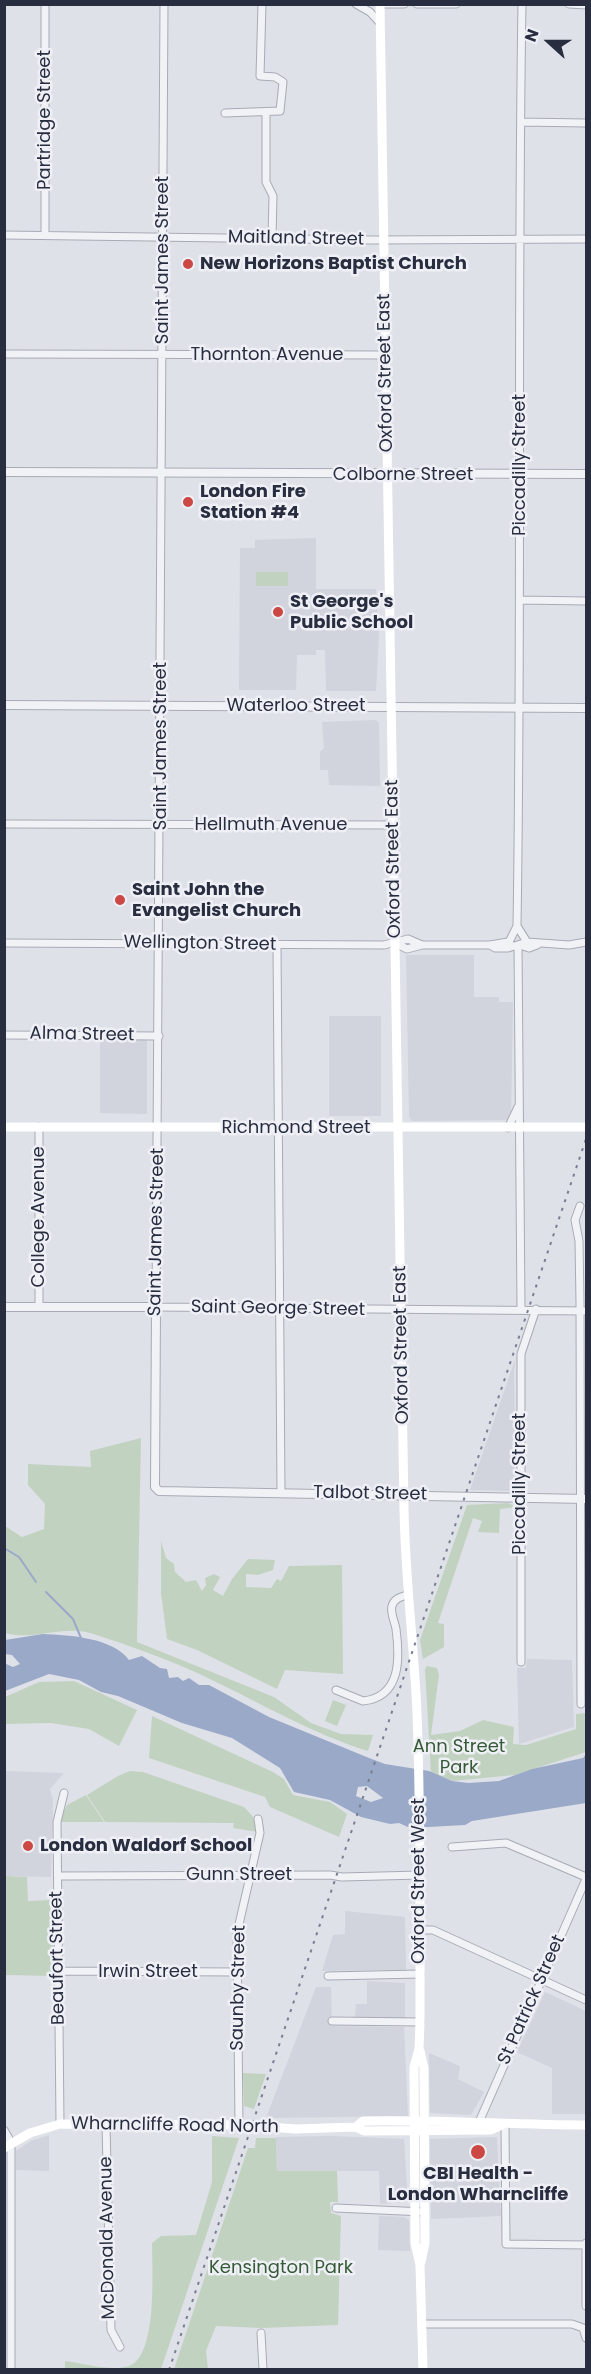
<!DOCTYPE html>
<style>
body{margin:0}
#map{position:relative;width:591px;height:2374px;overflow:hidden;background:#dfe1e8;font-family:Poppins,sans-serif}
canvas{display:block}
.frame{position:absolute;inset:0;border:6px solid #282d3f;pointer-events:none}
.north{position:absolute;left:519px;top:12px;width:60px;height:60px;-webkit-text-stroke:4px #eef0f6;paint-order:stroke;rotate:291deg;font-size:16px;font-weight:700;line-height:24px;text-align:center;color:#282d3f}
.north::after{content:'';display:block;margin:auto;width:21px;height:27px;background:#282d3f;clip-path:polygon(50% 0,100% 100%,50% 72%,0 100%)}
</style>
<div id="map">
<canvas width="591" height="2374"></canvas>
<div class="frame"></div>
<div class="north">N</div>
</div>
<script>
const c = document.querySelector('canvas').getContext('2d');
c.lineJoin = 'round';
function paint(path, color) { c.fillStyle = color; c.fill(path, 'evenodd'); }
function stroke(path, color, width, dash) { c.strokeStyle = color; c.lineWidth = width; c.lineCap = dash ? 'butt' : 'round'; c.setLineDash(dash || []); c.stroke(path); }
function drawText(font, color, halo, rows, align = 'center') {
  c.font = font + ' Poppins,sans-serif'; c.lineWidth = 5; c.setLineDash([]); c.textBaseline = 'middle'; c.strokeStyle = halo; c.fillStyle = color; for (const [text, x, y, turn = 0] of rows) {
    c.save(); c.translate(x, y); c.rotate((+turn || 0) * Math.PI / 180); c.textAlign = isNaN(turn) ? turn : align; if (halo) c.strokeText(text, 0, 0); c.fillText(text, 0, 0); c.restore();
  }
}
paint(new Path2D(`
 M316,538v51h60l3,46 -3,56h-50l-1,-41h-9v5h-19l-1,35h-57l1,-142h15v-8z
 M376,720l3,3 1,63 -51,-1 -1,-15h-8v-18l4,-4 -2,-26z
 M406,955h68v42h25v5h14l-2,118 -99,1 -3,-4z
 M329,1016h52v100h-52z
 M100,1040h47v74l-47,-1z
 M516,1357l-2,14 2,114 -7,6 -39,-1z
 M527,1659l45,1 2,67 -55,17 -2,-76h9z
 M5,1771l59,2 -14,16 3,12 -2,76 -46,-1z
 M345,1911l60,6 1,53 -84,1 11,-36 12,-1z
 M367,1981l38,2v36l-50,-2 1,-13h11z
 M316,1987h15l1,39 72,1 4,89 -142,2z
 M545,1992l41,19v103h-34v-46l-35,-16z
 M429,2053l31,13 -2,13 26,13 -13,23 -41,-2z
 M49,2135v36l-33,-1v-19l15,-10z
 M331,2136l73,3 4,63 -28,2 -1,-33h-102l-1,-34z
 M497,2137l4,79 -70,3 -1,-80z
 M379,2216l25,1 5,3 1,31 -32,-1z`), '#d1d3dd');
paint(new Path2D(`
 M256,572h32v14h-32z
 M141,1438l-4,204 137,55 37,26 30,11 32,1 -5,16c-55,-17 -102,-45 -154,-70 -38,-19 -83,-35 -124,-48 -28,-8 -58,8 -85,0v-107l17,11 22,-8 1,-25 -17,-19v-21l63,3 -1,-16z
 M508,1503l9,4 -17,2 -1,24 -21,-1 4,-11 -9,-3 -35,105 6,1v23l-21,12 -3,-19 47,-135z
 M161,1541l5,17 8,6 1,8 11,10 10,-2 6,11 4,-6 -1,-7 9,-4 6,3 -7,13 10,6 9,-17 16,-20 27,1 -2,10 -15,5 -12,-1v13l25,1 6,-9 4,2 8,-15 53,-1 1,109 -58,-4 -8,19 -80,-39 -30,-11 -6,-46z
 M427,1666l10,2 2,7 -8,60 29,-4 23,-11 31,7 -1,17 13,1 50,-16v-15l10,-1v39l-71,23 -63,6 -21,-8 -6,-104z
 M74,1681l63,29 -18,36 -30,-17 -38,-6 -46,1v-27l34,-15z
 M333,1700l13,5 -9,21 -12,-5z
 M152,1716l121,56 11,7 9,16 37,7 17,12 -8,23 -69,-30 -5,-10 -116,-39z
 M130,1771l13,1 101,35 11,12 3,13 -25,-4 1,-5 -129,-1 -18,-27 31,-19z
 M86,1795l18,27h-45l8,-17z
 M5,1876l22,1 1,24 22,-1 5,76 -50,-1z
 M243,2073l23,1 -12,35 -10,-3z
 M212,2136l27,2 -78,231h-96v-8c18,2 46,11 64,5 29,-10 23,-98 23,-123l9,-7 35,-1 16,-53z
 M256,2138h20l1,33h60l1,31h-8l1,11 10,3 -3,109 -76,3 -46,-2 -10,25 2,18h-34l74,-221h7z`), '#c2d2c0');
paint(new Path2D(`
 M43,1634c27,1 70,4 86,26l13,-4 18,12 7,1 2,9 9,-1 5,4 6,-3 10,7h10l60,32 100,41 16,6 44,7 23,10 16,2 31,-2 33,-12 51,-11 3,-4v49l-114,18 -7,4 -55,3 -11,-5 -9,1 -29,-7 -31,-17 -36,-8 -14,-24 -48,-30 -50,-15 -64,-27 -17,-4 -22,-12 -30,-6 -44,17 -1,-28 9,4 7,-3 -8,-9 -7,-1v-14zM367,1786l16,12 -12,4 -15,-6 2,-9z`), '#9aa9c8');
stroke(new Path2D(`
 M4,1548l15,9 17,25
 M46,1592l27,27 8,19`), '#9aa9c8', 2);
const minor = new Path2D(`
 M45,4v231
 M164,4l-8,1303 430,4
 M356,4l14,8 10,11
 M385,4h19
 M417,4h39
 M569,4l17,1
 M225,113l55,-2 3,-29 -8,-5 -15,-1 2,-72
 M266,113v69l7,14 -1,42
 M521,122l65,1
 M4,235l368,5 214,-1
 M4,354l382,1
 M521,600l65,1
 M4,824l389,1
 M517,926l10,16
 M509,942l8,-16c5,-307 0,-614 5,-922
 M4,943l380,2 24,-6 14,6
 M395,943l12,6 15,-4h68l18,-3 3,3
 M277,945l4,547
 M490,945l5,3h13l19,-6 42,3 17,-3
 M518,945l3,364
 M520,945l9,3 8,-3
 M4,1035l155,1
 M508,1128l10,-21
 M580,1206l-5,14 4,21 1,62 1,401
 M39,1307v-180
 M521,1662v-308l15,-45
 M336,1690l27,11c38,-4 37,-42 33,-72 -1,-7 -6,-16 -4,-23 2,-7 8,-9 15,-11
 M452,1847l54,-4 80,34
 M58,1876l272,-1 12,2 78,-2
 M420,1930h13l153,70
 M58,1971l179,1
 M328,1976l92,-2
 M332,2021l88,1
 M479,2122l107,-243
 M60,2124l-3,-302 7,-29
 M106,2125l5,205 9,17
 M239,2125l-2,-192 23,-100 -2,-14
 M505,2125l1,119 80,1
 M4,2130l7,12v228
 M336,2208l88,4
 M586,2243v63
 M423,2324h149l11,4 3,10
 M261,2333l2,37`);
const tertiary = new Path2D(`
 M4,472l582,2
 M4,705l582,3
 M4,1307h152l-1,180 4,4 427,8`);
stroke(minor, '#a8abb5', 9);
stroke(tertiary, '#a8abb5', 10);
stroke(minor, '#f1f2f6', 7);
stroke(tertiary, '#f1f2f6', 8);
stroke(new Path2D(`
 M380,4l24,1504c1,69 10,136 13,205 4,103 3,206 3,309l-1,27 -5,18 1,176 5,22 3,105
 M4,1127h582
 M420,2051l4,17 1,175 -4,19
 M356,2127l7,-6c75,-2 149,4 223,4
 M4,2148l26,-15 30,-9 179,1 57,4 60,-2 8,4 127,-1 11,-5`), '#fff', 9);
stroke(new Path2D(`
 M169,2370l417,-1231`), '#797e91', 2, [3, 6]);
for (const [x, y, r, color] of [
 [188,264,6,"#cb4845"],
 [188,502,6,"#cb4845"],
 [278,612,6,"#cb4845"],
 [120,900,6,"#cb4845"],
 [28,1846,6,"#cb4845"],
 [478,2152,8,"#cb4845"]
]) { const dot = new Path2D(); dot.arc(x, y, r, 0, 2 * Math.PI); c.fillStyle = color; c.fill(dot); stroke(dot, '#eef0f6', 2); }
drawText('18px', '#282d3f', '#eef0f6', [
 ["Partridge Street",45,120,-90],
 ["Maitland Street",296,239,1],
 ["Saint James Street",163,260,-90],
 ["Thornton Avenue",267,355],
 ["Oxford Street East",386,373,-91],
 ["Piccadilly Street",520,465,-90],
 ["Colborne Street",403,475],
 ["Waterloo Street",296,706],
 ["Saint James Street",161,746,-90],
 ["Hellmuth Avenue",271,825],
 ["Oxford Street East",394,859,-91],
 ["Wellington Street",200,944,1],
 ["Alma Street",82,1035,1],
 ["Richmond Street",296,1128],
 ["College Avenue",39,1217,-90],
 ["Saint James Street",157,1232,-89],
 ["Saint George Street",278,1309,1],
 ["Oxford Street East",402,1345,-91],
 ["Piccadilly Street",520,1484,-90],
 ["Talbot Street",370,1494,1],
 ["Gunn Street",239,1875],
 ["Oxford Street West",419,1881,-90],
 ["Beaufort Street",58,1958,-91],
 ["Irwin Street",148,1972],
 ["Saunby Street",239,1988,-89],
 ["St Patrick Street",532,2000,-66],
 ["Wharncliffe Road North",175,2126,1],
 ["McDonald Avenue",108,2238,-91]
]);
drawText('bold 18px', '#282d3f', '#eef0f6', [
 ["New Horizons Baptist Church",200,264],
 ["London Fire",200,492],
 ["Station #4",200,513],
 ["St George's",290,602],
 ["Public School",290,623],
 ["Saint John the",132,890],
 ["Evangelist Church",132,911],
 ["London Waldorf School",40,1846],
 ["CBI Health -",478,2174,"center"],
 ["London Wharncliffe",478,2195,"center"]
], 'left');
drawText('18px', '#365a36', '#eef0f6', [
 ["Ann Street",459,1747],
 ["Park",459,1768],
 ["Kensington Park",281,2268]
]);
</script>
